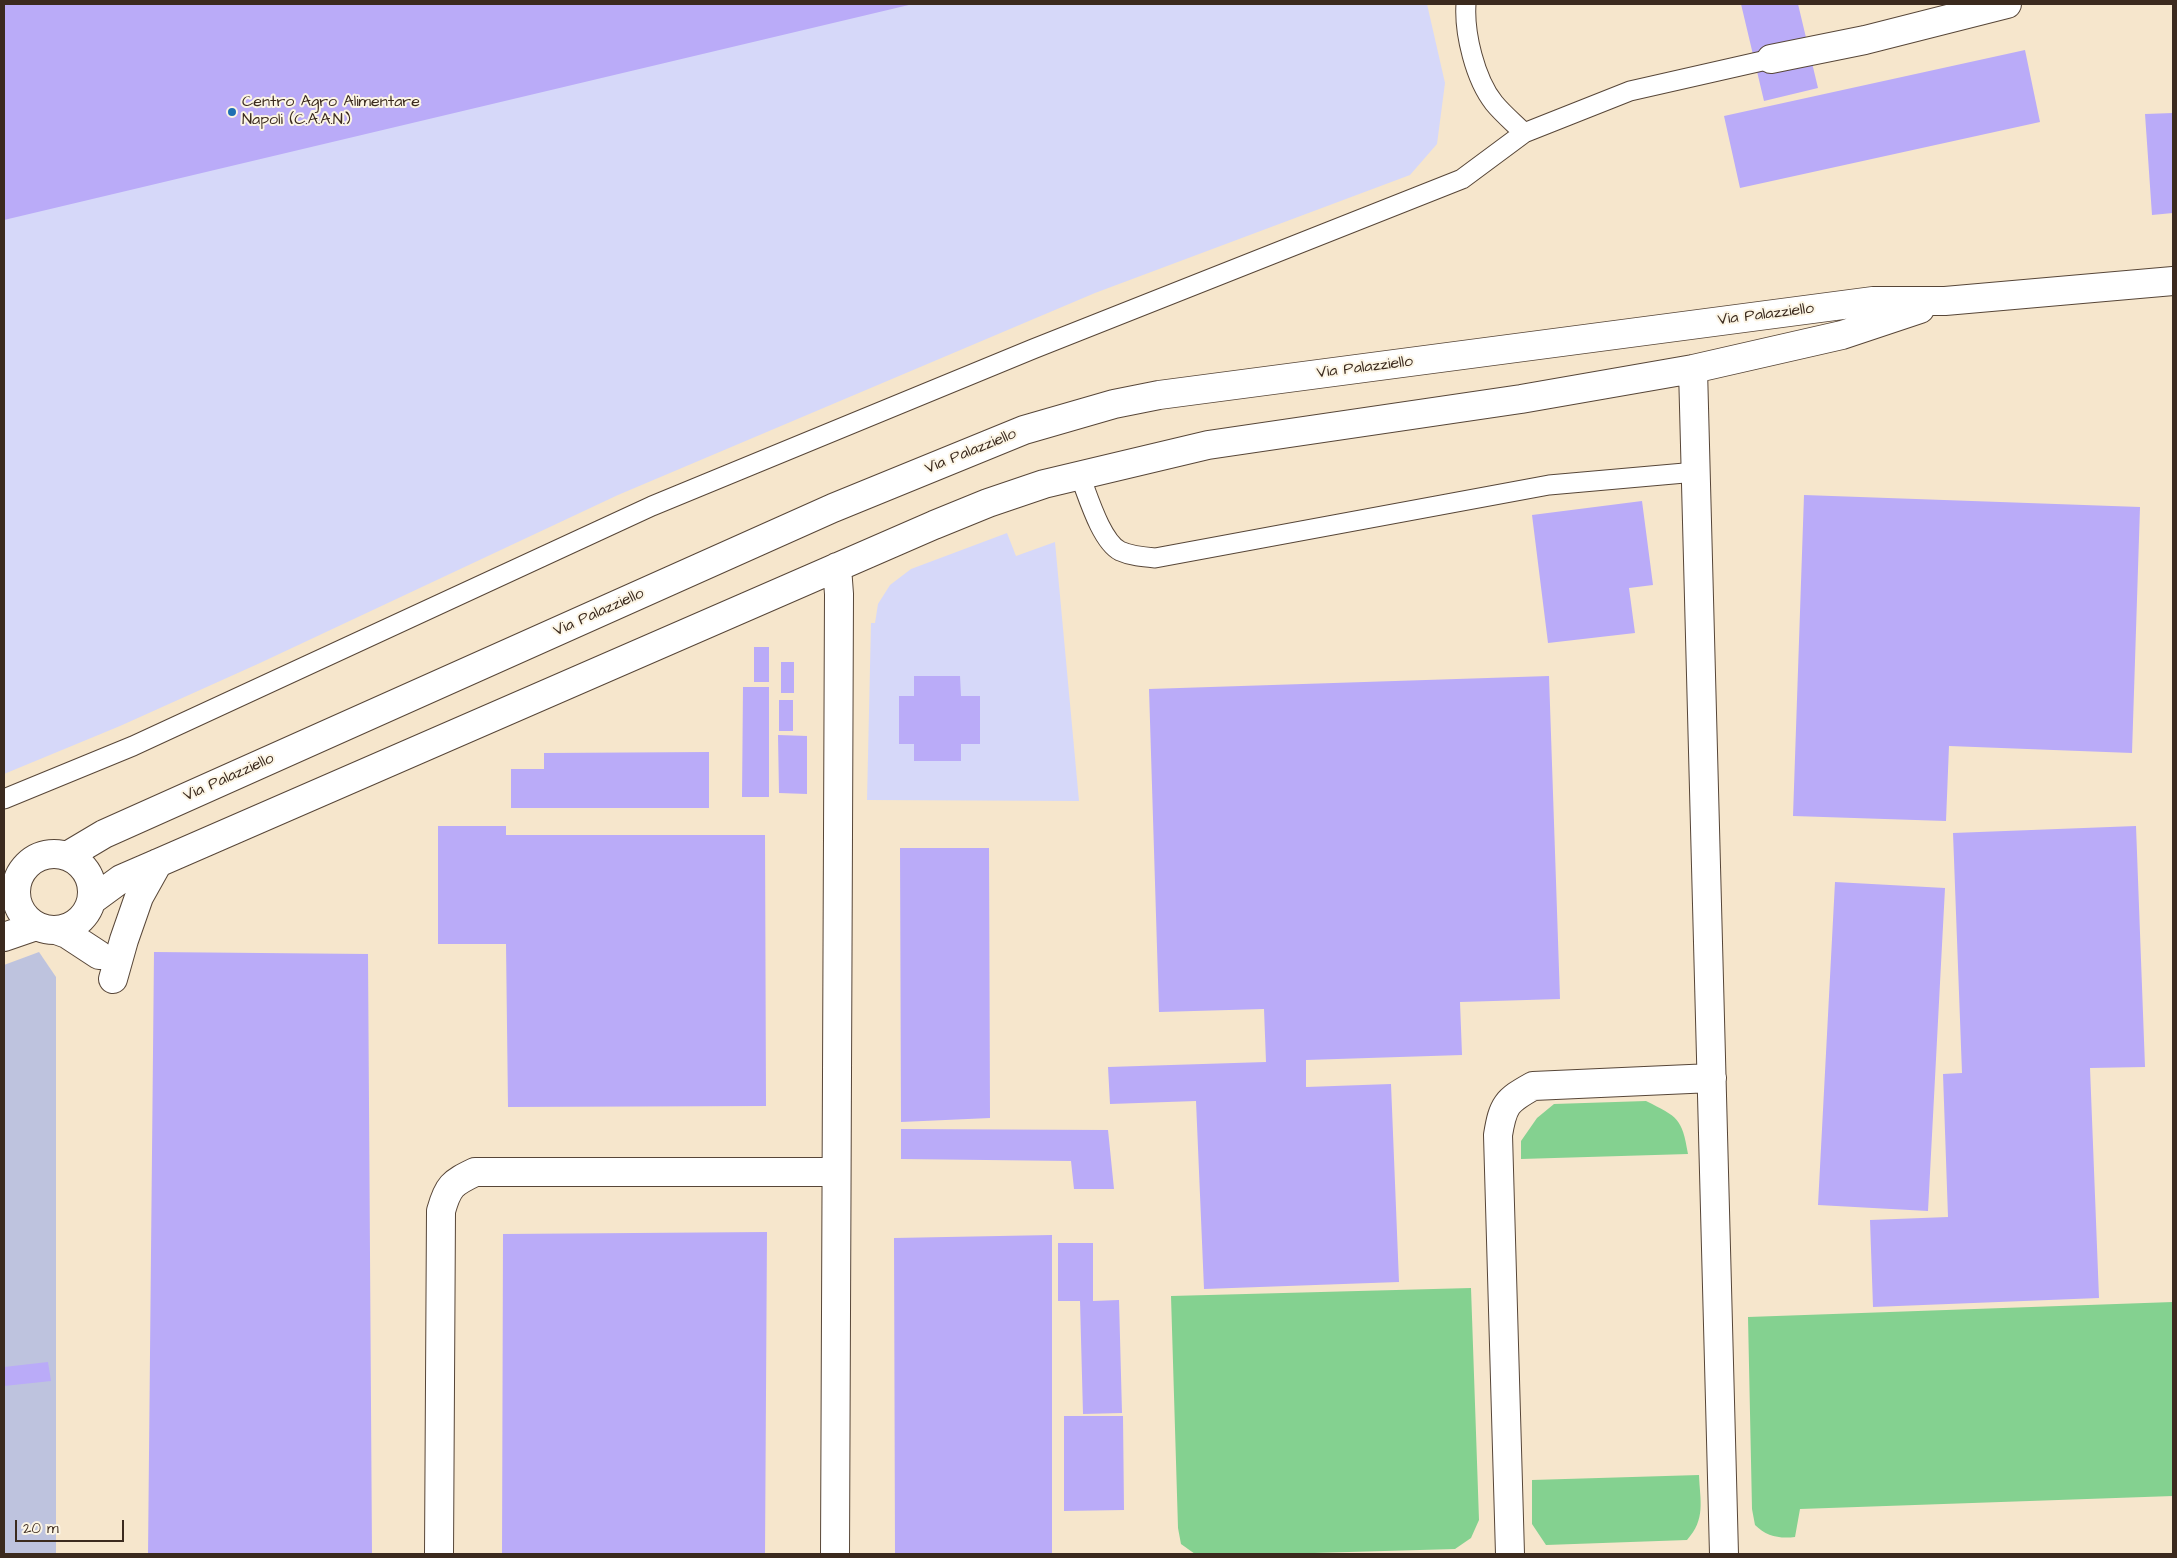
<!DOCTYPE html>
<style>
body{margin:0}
#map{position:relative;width:2177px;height:1558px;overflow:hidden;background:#f6e6cc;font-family:"Architects Daughter",sans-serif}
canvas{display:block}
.frame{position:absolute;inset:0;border:5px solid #3b2a1e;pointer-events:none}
.scale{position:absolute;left:15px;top:1520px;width:109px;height:22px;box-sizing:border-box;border:2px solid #3b2a1e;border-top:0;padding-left:6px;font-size:15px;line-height:18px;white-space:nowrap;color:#3b2a1e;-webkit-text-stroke:4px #fcf5e5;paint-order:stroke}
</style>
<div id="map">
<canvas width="2177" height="1558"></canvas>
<div class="frame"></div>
<div class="scale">20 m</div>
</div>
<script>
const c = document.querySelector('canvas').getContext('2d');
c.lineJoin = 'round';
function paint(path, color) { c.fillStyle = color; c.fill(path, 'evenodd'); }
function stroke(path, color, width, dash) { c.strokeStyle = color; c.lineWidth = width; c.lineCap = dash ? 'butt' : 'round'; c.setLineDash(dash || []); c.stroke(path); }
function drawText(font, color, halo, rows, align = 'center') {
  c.font = font + ' "Architects Daughter",sans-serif'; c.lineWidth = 4; c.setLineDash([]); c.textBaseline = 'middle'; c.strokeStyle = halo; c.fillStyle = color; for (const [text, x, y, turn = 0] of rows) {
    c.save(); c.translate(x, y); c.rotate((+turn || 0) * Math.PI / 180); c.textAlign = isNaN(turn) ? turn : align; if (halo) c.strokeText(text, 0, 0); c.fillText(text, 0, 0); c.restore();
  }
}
paint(new Path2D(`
 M4,4h1423l18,79 -8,61 -27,31 -315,118 -477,202 -358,168 -140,63 -116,48z
 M1007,533l9,23 39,-14 24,259 -212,-1 4,-177h4l3,-19 12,-19 21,-16z`), '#d6d8f9');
paint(new Path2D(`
 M39,952l17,25v577h-52v-589z`), '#bec3de');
paint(new Path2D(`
 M1646,1101c32,16 36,17 42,53l-167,5v-18l16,-23 17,-14z
 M1471,1288l8,232 -8,18 -16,11 -176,5h-84l-14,-10 -3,-16 -7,-232z
 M2173,1302v194l-373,13 -5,28c-16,2 -29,-1 -40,-12l-3,-16 -4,-192z
 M1699,1475c1,26 7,44 -12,65l-141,5 -14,-21v-44z`), '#84d190');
paint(new Path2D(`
 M4,4h909l-909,216z
 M1741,4h57l20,84 -54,13z
 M2025,50l15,72 -300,66 -16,-72z
 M2173,113v100l-21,2 -7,-101z
 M1804,495l336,12 -8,246 -183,-7 -3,75 -153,-5z
 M1642,501l11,84 -24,3 6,45 -87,10 -16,-128z
 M754,647h15v35h-15z
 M781,662h13v31h-13z
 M914,676h46l1,20h19v48h-19v17h-47v-17h-15v-48h15z
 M1549,676l11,323 -100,3 2,53 -156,5v27l85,-3 8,198 -195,7 -8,-188 -86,3 -2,-37 158,-5 -2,-53 -105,3 -10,-323z
 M743,687h26v110h-27z
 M779,700h14v31h-14z
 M778,735l29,1v58l-28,-1z
 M709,752v56h-198v-39h33v-16z
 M438,826h68v9h259l1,271 -258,1 -2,-163h-68z
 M2136,826l9,241 -55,1 9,230 -226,9 -3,-87 78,-3 -5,-143 19,-1 -9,-240z
 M900,848h89l1,270 -89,4z
 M1835,882l110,6 -17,323 -110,-6z
 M154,952l214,2 4,600h-224z
 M901,1129l207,1 6,59h-40l-3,-28 -170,-2z
 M767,1232l-2,322h-263l1,-320z
 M1052,1235v319h-157l-1,-316z
 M1058,1243h35v58l26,-1 3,113 -39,1 -3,-113h-22z
 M48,1362l3,19 -47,5v-19z
 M1064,1416h59l1,94 -60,1z`), '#baabf8');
const lane = new Path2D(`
 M1466,4c-2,29 9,75 28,99 9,11 20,20 30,30
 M1080,476c8,20 21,65 40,75 11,5 23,6 35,7l394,-73 147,-13
 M4,799l129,-53 519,-240 381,-157 429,-170 62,-46 106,-42 141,-32`);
const street = new Path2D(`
 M1771,59l94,-19 142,-36
 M1693,369l31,1185
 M16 892a38 38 0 1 1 76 0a38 38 0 1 1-76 0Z
 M67,856l37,-22 729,-326 191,-78 90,-26 45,-9 714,-94h72l228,-20
 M91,901l30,-22 37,-16 776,-338 54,-22 56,-19 164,-39 313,-46 172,-30 149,-34 78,-26
 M56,930l11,4 32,21
 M4,937l32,-11
 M113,979l11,-39 15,-43 19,-34
 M439,1554l2,-343c7,-25 11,-28 34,-39h361
 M835,1554l4,-960 -2,-27
 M1510,1554l-12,-419c5,-30 8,-34 35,-49l179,-8`);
stroke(lane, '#574638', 21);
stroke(street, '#574638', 30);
stroke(lane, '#fff', 19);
stroke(street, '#fff', 28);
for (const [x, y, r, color] of [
 [232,112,5,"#1f6fb2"]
]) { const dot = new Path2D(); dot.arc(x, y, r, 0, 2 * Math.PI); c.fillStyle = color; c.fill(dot); stroke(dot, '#fcf5e5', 2); }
drawText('16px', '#3b2a1e', '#fcf5e5', [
 ["Centro Agro Alimentare",242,103],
 ["Napoli (C.A.A.N.)",242,121]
], 'left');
drawText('16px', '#3b2a1e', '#fcf5e5', [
 ["Via Palazziello",1766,315,-7],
 ["Via Palazziello",1365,368,-7],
 ["Via Palazziello",971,452,-22],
 ["Via Palazziello",599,613,-24],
 ["Via Palazziello",229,778,-24]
]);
</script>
